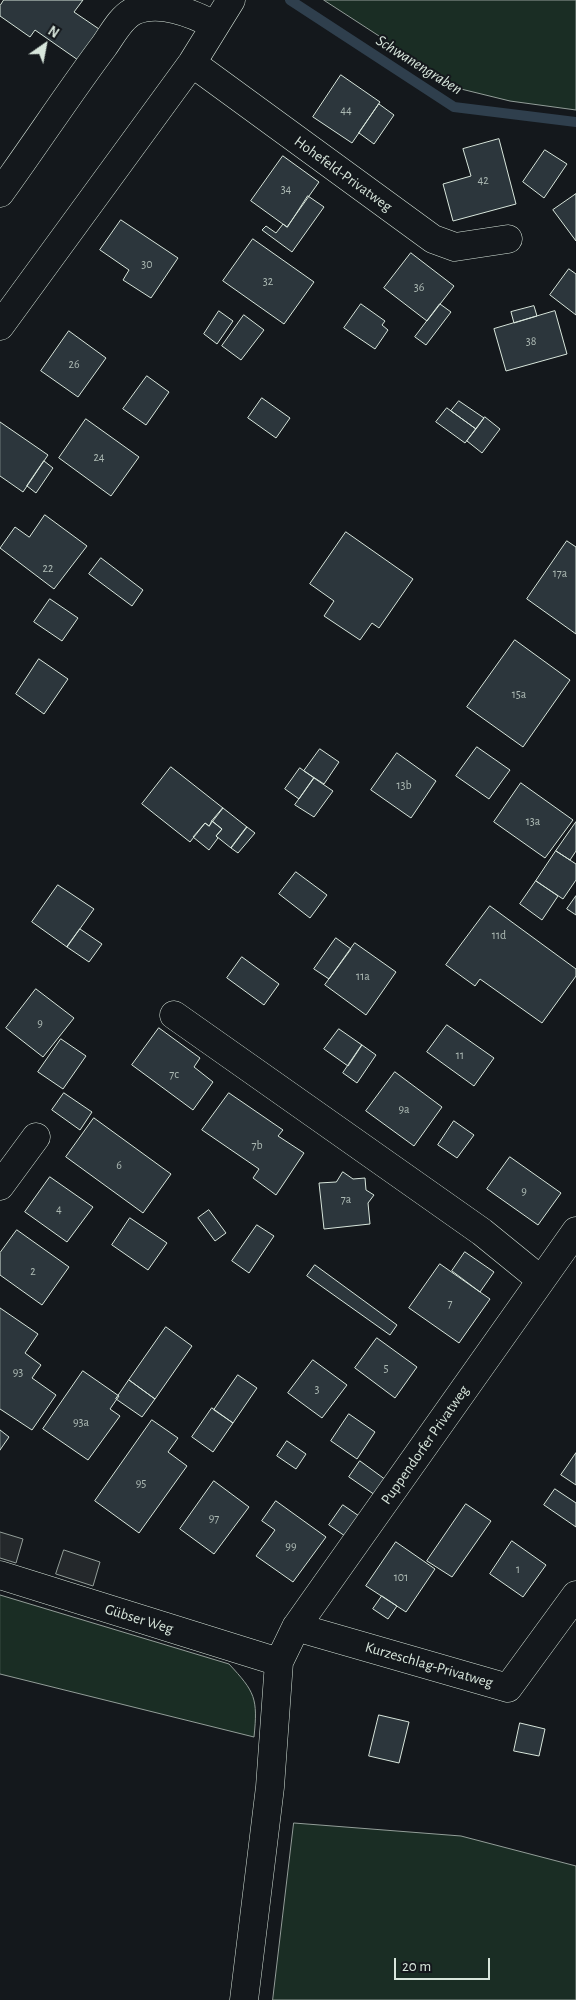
<!DOCTYPE html>
<meta charset="utf-8">
<style>
body{margin:0}
#map{position:relative;width:576px;height:2000px;overflow:hidden;background:#14181c;font-family:"Alegreya Sans",sans-serif}
canvas{display:block}
.north{position:absolute;left:20px;top:20px;width:50px;height:50px;-webkit-text-stroke:4px #14181c;paint-order:stroke;rotate:33deg;font-size:14px;font-weight:700;line-height:20px;text-align:center;color:#d8e6dc}
.north::after{content:'';display:block;margin:auto;width:18px;height:22px;background:#d8e6dc;clip-path:polygon(50% 0,100% 100%,50% 72%,0 100%)}
.scale{position:absolute;left:394px;top:1958px;width:96px;height:22px;box-sizing:border-box;border:2px solid #d8e6dc;border-top:0;padding-left:6px;font-size:15px;line-height:18px;white-space:nowrap;color:#d8e6dc;-webkit-text-stroke:4px #14181c;paint-order:stroke}
</style>
<div id="map">
<canvas width="576" height="2000"></canvas>
<div class="north">N</div>
<div class="scale">20 m</div>
</div>
<script>
const c = document.querySelector('canvas').getContext('2d');
c.lineJoin = 'round';
function paint(path, color) { c.fillStyle = color; c.fill(path, 'evenodd'); }
function stroke(path, color, width, dash) { c.strokeStyle = color; c.lineWidth = width; c.lineCap = dash ? 'butt' : 'round'; c.setLineDash(dash || []); c.stroke(path); }
function drawText(font, color, halo, rows, align = 'center') {
  c.font = font + ' "Alegreya Sans",sans-serif'; c.lineWidth = 4; c.setLineDash([]); c.textBaseline = 'middle'; c.strokeStyle = halo; c.fillStyle = color; for (const [text, x, y, turn = 0] of rows) {
    c.save(); c.translate(x, y); c.rotate((+turn || 0) * Math.PI / 180); c.textAlign = isNaN(turn) ? turn : align; if (halo) c.strokeText(text, 0, 0); c.fillText(text, 0, 0); c.restore();
  }
}
const green = new Path2D(`
 M324,0h252v110l-66,-9 -49,-12z
 M0,1595l229,69c26,28 29,34 25,73l-254,-63z
 M294,1823l167,13 115,30v134h-303z`);
paint(green, '#1a2d24');
stroke(green, '#939e99', 1);
const parking = new Path2D(`
 M0,1532l23,7 -7,24 -16,-5z
 M64,1550l36,12 -7,24 -37,-12z`);
paint(parking, '#24282b');
stroke(parking, '#939e99', 1);
stroke(new Path2D(`
 M290,0l164,107 122,15`), '#2f3f4d', 10);
const building = new Path2D(`
 M4,0h79l-9,12 25,17 -21,31 -43,-30 -5,7 -30,-21v-10z
 M341,75l39,27 -28,41 -39,-26z
 M379,104l15,11 -20,29 -15,-11z
 M499,139l17,65 -63,17 -10,-37 28,-8 -8,-27z
 M545,150l22,14 -23,34 -21,-16z
 M283,156l36,26 -32,45 -36,-26z
 M576,194v47l-23,-31z
 M308,196l16,11 -32,45 -30,-22 4,-4 10,7 7,-9 4,3z
 M121,220l57,38 -27,40 -28,-18 6,-10 -29,-20z
 M253,239l61,43 -30,42 -61,-43z
 M411,253l43,33 -27,35 -43,-33z
 M569,269l7,5v41l-26,-20z
 M361,304l24,17 -3,4 6,5 -13,19 -31,-21z
 M440,304l11,8 -25,33 -11,-8z
 M534,306l3,10 -23,7 -3,-11z
 M219,311l14,10 -16,23 -13,-10z
 M555,311l12,43 -61,17 -12,-42z
 M244,315l20,15 -23,30 -19,-14z
 M69,331l37,27 -28,39 -37,-26z
 M147,376l22,16 -23,33 -23,-16z
 M262,398l28,20 -14,20 -28,-20z
 M459,401l25,17 -8,11 -25,-18z
 M447,408l29,21 -11,14 -29,-21z
 M485,417l15,12 -18,24 -15,-12z
 M86,419l53,38 -28,39 -52,-38z
 M0,422l48,33 -25,37 -23,-16z
 M44,461l9,7 -17,25 -9,-7z
 M45,515l42,31 -33,43 -54,-41 15,-21 14,10z
 M346,532l67,47 -34,49 -7,-5 -12,17 -36,-24 10,-15 -24,-17z
 M567,541l9,6v87l-49,-35z
 M101,558l42,32 -11,16 -43,-32z
 M50,599l28,19 -16,23 -28,-19z
 M515,640l55,40 -47,67 -56,-40z
 M39,659l29,20 -24,35 -28,-20z
 M477,747l33,23 -21,29 -33,-23z
 M320,749l19,13 -15,22 -20,-13z
 M397,753l39,28 -25,37 -40,-28z
 M171,767l52,41 -14,18 -4,-3 -15,19 -48,-38z
 M300,768l14,10 -15,21 -14,-10z
 M314,778l19,13 -19,26 -19,-12z
 M521,783l52,37 -28,38 -51,-36z
 M223,808l24,19 -16,21 -15,-12 6,-7 -10,-8z
 M212,821l10,8 -6,7 2,2 -9,12 -16,-13 12,-14 4,3z
 M576,822v29l-6,9 -14,-9z
 M247,827l8,6 -17,20 -7,-5z
 M556,851l20,13v16l-13,19 -27,-18z
 M296,872l31,23 -17,23 -31,-24z
 M536,881l22,15 -16,24 -22,-16z
 M58,885l36,24 -27,38 -35,-25z
 M576,896v19l-9,-6z
 M490,906l86,63v7l-34,47 -62,-44 -5,7 -29,-21z
 M80,929l22,15 -13,18 -22,-15z
 M336,938l15,11 -22,30 -15,-10z
 M355,943l41,29 -30,43 -41,-30z
 M242,957l37,27 -15,21 -37,-27z
 M36,989l38,29 -31,39 -37,-29z
 M447,1025l47,33 -20,28 -47,-34z
 M159,1028l41,30 -6,9 19,15 -20,28 -61,-45z
 M339,1029l23,16 -14,21 -24,-17z
 M61,1039l25,17 -23,33 -25,-17z
 M362,1045l14,10 -19,28 -14,-10z
 M395,1072l47,35 -28,39 -48,-35z
 M64,1093l28,19 -12,18 -28,-20z
 M229,1093l54,37 -5,6 26,17 -28,42 -23,-17 6,-9 -57,-39z
 M94,1118l77,56 -28,39 -77,-56z
 M454,1121l20,14 -17,23 -19,-13z
 M510,1157l51,36 -23,32 -51,-36z
 M343,1172l10,7 12,-1 1,12 8,5 -6,8 2,21 -46,5 -5,-46 17,-1z
 M50,1177l43,30 -26,35 -42,-30z
 M209,1210l17,23 -11,8 -17,-23z
 M130,1218l37,25 -19,27 -36,-25z
 M257,1225l17,11 -25,37 -17,-12z
 M17,1230l52,37 -27,38 -42,-30v-22z
 M465,1252l29,20 -14,20 -28,-21z
 M440,1264l50,35 -31,44 -50,-35z
 M315,1265l82,60 -7,10 -83,-59z
 M0,1308l38,26 -13,19 16,12 -9,13 24,17 -24,35 -32,-21z
 M166,1327l26,19 -37,53 -26,-19z
 M377,1338l40,29 -22,31 -40,-30z
 M313,1360l34,25 -25,33 -34,-25z
 M83,1371l36,25 -9,13 10,7 -32,44 -45,-31z
 M238,1375l19,13 -24,35 -19,-13z
 M129,1380l26,19 -13,18 -26,-18z
 M212,1408l21,15 -20,29 -21,-15z
 M349,1414l26,18 -18,27 -26,-18z
 M152,1420l26,18 -10,14 19,14 -48,67 -44,-32z
 M0,1430l9,7 -9,13z
 M287,1441l19,13 -10,15 -19,-13z
 M576,1453v32l-15,-10z
 M360,1461l26,19 -11,15 -26,-18z
 M214,1481l35,26 -35,47 -34,-25z
 M555,1489l21,14v24l-32,-22z
 M276,1501l50,36 -33,45 -37,-26 19,-26 -13,-9z
 M466,1504l25,17 -39,56 -25,-16z
 M343,1505l16,11 -14,20 -16,-11z
 M512,1541l34,24 -23,32 -33,-23z
 M396,1542l39,27 -29,43 -40,-26z
 M382,1596l15,10 -9,13 -15,-10z
 M379,1715l30,7 -10,41 -30,-7z
 M520,1723l25,6 -6,27 -25,-5z`);
paint(building, '#2c363c');
stroke(building, '#d8e6dc', 1);
const minor = new Path2D(`
 M192,63l241,176 22,8 53,-8
 M0,193c35,-48 68,-99 104,-147 8,-11 17,-29 30,-35 25,-11 58,2 80,14
 M0,326l192,-263 39,-63
 M174,1015l308,217 59,48
 M0,1186l36,-49
 M0,1575l279,87
 M296,1627l212,61 68,-93
 M244,2000l26,-213 9,-125 17,-35 280,-396`);
stroke(minor, '#d8e6dc', 29);
stroke(minor, '#14181c', 28);
drawText('12px', '#adbab4', null, [
 ["44",346,110],
 ["42",483,180],
 ["34",286,189],
 ["30",147,264],
 ["32",268,281],
 ["36",419,287],
 ["38",531,341],
 ["26",74,364],
 ["24",99,457],
 ["22",48,568],
 ["17a",560,573],
 ["15a",519,694],
 ["13b",404,785],
 ["13a",533,821],
 ["11d",499,935],
 ["11a",363,976],
 ["9",40,1023],
 ["11",460,1055],
 ["7c",174,1074],
 ["9a",404,1109],
 ["7b",257,1145],
 ["6",119,1165],
 ["9",524,1191],
 ["7a",346,1199],
 ["4",59,1209],
 ["2",33,1271],
 ["7",450,1303],
 ["5",386,1368],
 ["93",18,1372],
 ["3",317,1389],
 ["93a",81,1422],
 ["95",141,1483],
 ["97",214,1518],
 ["99",291,1546],
 ["1",518,1569],
 ["101",401,1577]
]);
drawText('15px', '#d8e6dc', '#14181c', [
 ["Hohefeld-Privatweg",343,174,36],
 ["Puppendorfer Privatweg",425,1445,-55],
 ["Gübser Weg",139,1619,17],
 ["Kurzeschlag-Privatweg",429,1665,16]
]);
drawText('italic 16px', '#d8e6dc', '#14181c', [
 ["Schwanengraben",419,65,32]
]);
</script>
